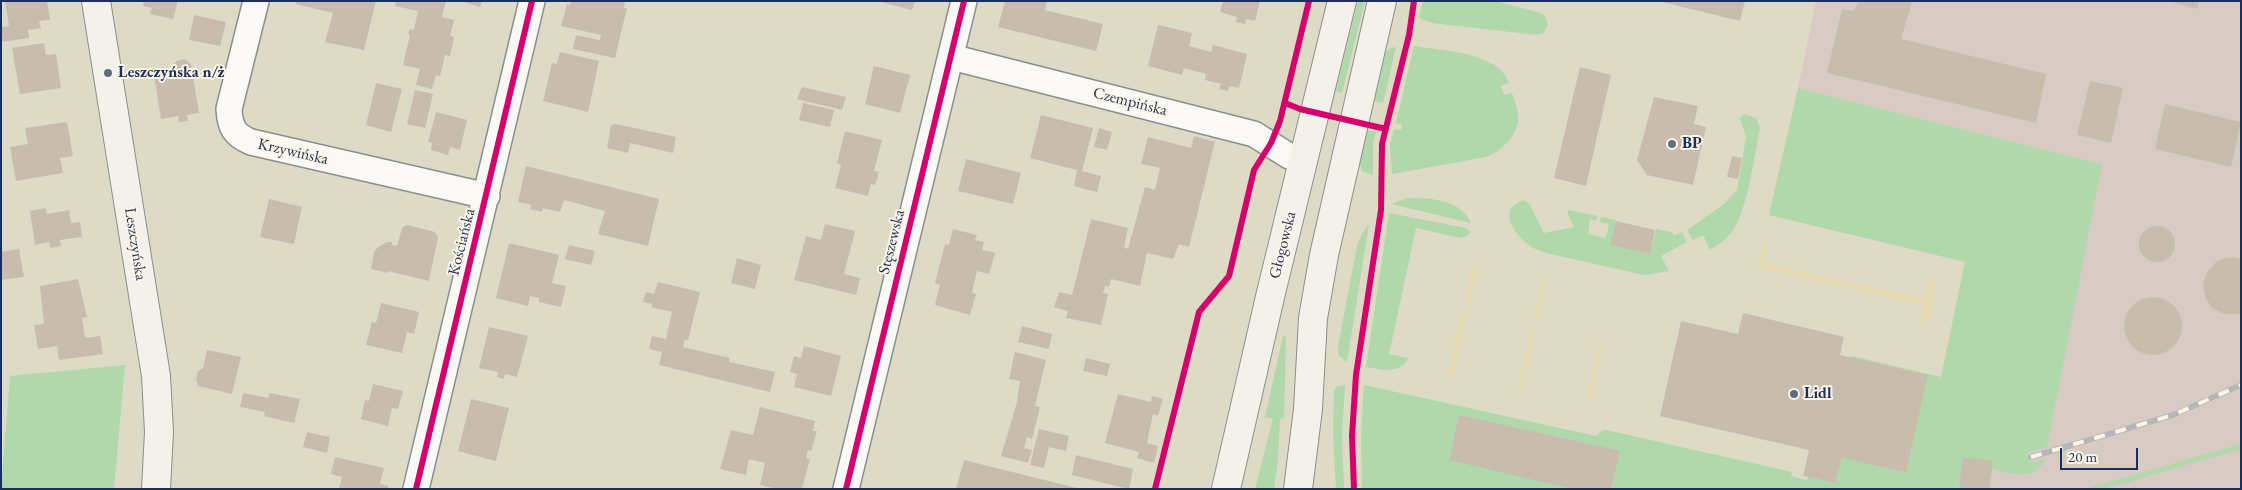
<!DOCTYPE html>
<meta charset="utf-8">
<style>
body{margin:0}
#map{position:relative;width:2242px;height:490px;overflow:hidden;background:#dddac6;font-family:"EB Garamond",serif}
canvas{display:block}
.frame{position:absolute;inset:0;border:2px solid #1b2f5e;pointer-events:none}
.scale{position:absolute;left:2060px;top:448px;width:78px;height:22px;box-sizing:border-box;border:2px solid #1b2f5e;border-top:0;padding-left:6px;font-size:15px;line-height:18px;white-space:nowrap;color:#1b2f5e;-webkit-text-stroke:4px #fcf5e5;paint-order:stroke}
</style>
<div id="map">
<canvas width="2242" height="490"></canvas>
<div class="frame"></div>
<div class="scale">20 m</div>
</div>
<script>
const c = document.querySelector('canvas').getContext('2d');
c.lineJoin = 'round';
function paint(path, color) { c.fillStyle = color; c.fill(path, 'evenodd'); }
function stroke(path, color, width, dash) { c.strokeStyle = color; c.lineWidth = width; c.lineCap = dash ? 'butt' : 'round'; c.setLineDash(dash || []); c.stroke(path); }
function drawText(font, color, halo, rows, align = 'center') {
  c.font = font + ' "EB Garamond",serif'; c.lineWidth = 4; c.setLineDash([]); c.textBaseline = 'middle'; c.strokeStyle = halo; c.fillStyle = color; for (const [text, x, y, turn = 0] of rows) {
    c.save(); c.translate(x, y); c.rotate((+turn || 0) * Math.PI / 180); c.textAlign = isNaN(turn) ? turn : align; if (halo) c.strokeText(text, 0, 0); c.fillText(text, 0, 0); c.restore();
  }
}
paint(new Path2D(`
 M1816,1h425v488h-318l179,-325 -304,-76z`), '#d7cbc4');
paint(new Path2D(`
 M1358,1h7l-23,92 -6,-2z
 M1423,1h73l44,12 5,3 3,9 -5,8 -6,2 -105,-12 -13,-5z
 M1414,46c28,5 85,6 95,37l-8,3 3,9 8,-2c2,7 6,15 6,23 2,17 -17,36 -32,41l-94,17 -2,-30 4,-15 7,1 1,-6 -6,-1z
 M1396,47l-13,56 -9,-2 12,-49 5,-4z
 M1798,88l304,76 -55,283 -19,5 3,11 14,-4c-12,31 -60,7 -82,-2l-3,32h-598l-1,-53 3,-51 232,51 6,-5 4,-1 186,42 -1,4 16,4 1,-3 27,6 7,-25 9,-100 1,-2 89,21 24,-115 -196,-47z
 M1745,114l11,4 4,10c-6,29 -11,70 -23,95 -5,12 -15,20 -27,27l-7,-15 -10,5 -6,-10 37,-26 13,-14 9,-53 -6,-19z
 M1367,130l9,2 -3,11v32l-11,-4 -3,-9z
 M1407,198c22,0 54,1 64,25l-80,-19z
 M1524,200l6,5 14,28 30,-6 -6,-13v-4l29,6 -1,5 -6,-2 -2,15 18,4 3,-14 -9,-2 1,-5 15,3 -5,25 39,9 6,-25 16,3 2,4 8,-4 5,10 -26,14 8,15 -25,4 -98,-22c-4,-2 -10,-3 -14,-6 -17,-11 -37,-38 -8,-47z
 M1389,213l76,15 5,4 -3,4 -7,2 -44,-10 -27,126 19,4c-7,17 -28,11 -42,9z
 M1369,224l-22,138 -8,-6 -1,-9 19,-101 5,-12z
 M1283,336l3,1 -2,81 -4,1 -2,40 -4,30h-19l18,-70 -8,-2z
 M125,365l-11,124h-113l9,-113z
 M1345,385l-3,51 2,53h-8l-3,-56 1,-42 3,-5z
 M2241,444v5l-137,40h-19z`), '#b0d8aa');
paint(new Path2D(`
 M1763,241l5,1 -4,21 161,36 5,-19 7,4 -9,39 -3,2 -5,-1 3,-19 -166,-38z
 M1473,266l5,1 -8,38 -6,-2z
 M1542,282l4,1 -8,37 -5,-1z
 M1462,310l6,2 -15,65 -6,-2z
 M1531,326l5,1 -14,65 -5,-1z
 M1599,341l5,2 -13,56 -5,-2z`), '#e6dab0');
paint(new Path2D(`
 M5,1h42l3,19 -11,1 2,7 -13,2 1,8 -28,4v-15l8,-1z
 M144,1h34l-5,18 -23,-5 2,-6 -9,-2z
 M296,1h80l-12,49 -39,-8 8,-29 -37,-9z
 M396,1h50l-4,16 12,3 -4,16 4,1 -4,19 -5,-1 -5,21 -4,-1 -4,14 -16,-4 4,-16 -17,-4 7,-30 -2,-1 2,-5 4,1 4,-19 -23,-5z
 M461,1h21l-2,6z
 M571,1h54l-1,7h3l-12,50 -42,-9 3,-14 24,5 1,-5 -40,-9 6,-22 3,1z
 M877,1h38l-3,9z
 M1005,1h42l-2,9 58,14 -7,27 -98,-24z
 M1223,1h37l-5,20 -9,-2 -1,5 -9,-2 1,-5 -17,-5z
 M1658,1h87l-5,20z
 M1859,1h53l-11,38 145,35 -10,49 -209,-50 15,-64 11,2z
 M2168,1h31l-2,8z
 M194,15l32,7 -6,24 -31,-6z
 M1158,25l34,8 -3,13 22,6 2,-7 34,9 -8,34 -10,-2 -1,5 -9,-2 2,-5 -16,-4 1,-6 -22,-6 -2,7 -34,-9z
 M44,43l2,12 10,-1 5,34 -41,6 -8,-46z
 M560,52l39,9 -11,51 -45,-11 9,-38 5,1z
 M185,59l6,5 8,49 -12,2 1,6 -9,1 -1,-6 -17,3 -7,-44 18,-2 -1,-7 6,-5z
 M874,66l36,9 -10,38 -35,-9z
 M1580,67l31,8 -25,111 -32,-8z
 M2090,81l33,7 -12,55 -34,-8z
 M376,83l26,6 -11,43 -25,-7z
 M802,87l44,10 -4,13 -45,-11z
 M415,90l18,4 -8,34 -18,-4z
 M1654,97l44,9 -4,18 12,3 -13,58 -46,-10 -10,-15z
 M803,103l31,7 -4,17 -31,-7z
 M2165,104l76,18 -10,45 -76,-18z
 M436,112l31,8 -7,30 -10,-3 -2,8 -17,-5 1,-7 -4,-1z
 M1041,115l52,13 -11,43 19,5 -4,16 -23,-6 3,-16 -47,-12z
 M67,122l6,34 -13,2 3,15 -47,8 -6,-34 18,-3 -3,-16z
 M616,124l60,13 -3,16 -43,-10 -2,10 -21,-5 4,-23z
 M1099,128l13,4 -5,18 -13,-3z
 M845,131l37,9 -8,31 5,1 -4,13 -4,-1 -3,12 -33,-8 6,-23 -4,-2z
 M1194,136l21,6 -26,105 -10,-3 -6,15 -26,-6 -7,33 -29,-7 -2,8 -4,-1 -2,7 5,1 -7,31 -35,-7 2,-7 -14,-4 5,-15 13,3 19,-76 37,9 -4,19 4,2 17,-62 10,3 5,-22 -19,-4 7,-27 43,11z
 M1732,156l10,2 -4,21 -11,-2z
 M966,159l55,14 -8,31 -55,-13z
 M526,166l133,33 -11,47 -50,-12 7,-23 -41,-11 -4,12 -17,-4 -1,4 -12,-3 1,-4 -13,-3z
 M269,199l33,8 -8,37 -34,-7z
 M46,208l1,6 22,-4 2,13 9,-1 2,15 -22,3 1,6 -11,2 -1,-6 -14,3 -5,-34z
 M1616,221l39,9 -5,24 -40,-9z
 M825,224l30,7 -11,43 16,4 -4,17 -62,-15 12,-44 15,4z
 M407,225l28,7 3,5 -9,44 -41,-10v2l-17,-4 3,-17 4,-5 9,-5h5v3l5,1 5,-18z
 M2139 244a18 18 0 1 1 36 0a18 18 0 1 1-36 0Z
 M953,229l24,6 -2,5 9,2 -2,8 13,3 -6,21 -12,-3 -5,22 4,1 -6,21 -35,-10 5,-20 -5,-2 10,-39 4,1z
 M509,243l50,12 -7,28 14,3 -5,21 -22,-5v-4l-9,-2 -2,10 -32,-8z
 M569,245l26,6 -4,14 -26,-6z
 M19,249l5,28 -23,3v-28z
 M2235,257l6,2v55h-17l-12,-6 -7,-11 -2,-13 4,-12 9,-10 9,-4z
 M737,258l24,7 -6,24 -24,-6z
 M78,279l9,38 -5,1 3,20 15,-2 3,18 -44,6 -2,-14 -19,3 -4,-24 10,-1 -4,-38z
 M658,282l42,10 -12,48 -3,-1 -2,8 47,11 -1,4 46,10 -5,20 -111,-27 3,-13 -13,-3 3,-13 14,3 6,-27 -21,-5 1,-3 -9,-2 3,-10 8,2z
 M2124 326a29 29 0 1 1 58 0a29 29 0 1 1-58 0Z
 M381,303l38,9 -5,22 -7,-2 -5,21 -36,-8 6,-23 4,1z
 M1743,313l101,24 -4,18 88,20 -22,97 -64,-14 -7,25 -32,-7 6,-26 -149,-34 21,-95 57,13z
 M1022,326l30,8 -3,15 -31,-7z
 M489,327l39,9 -11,41 -12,-3 -1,5 -7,-2 1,-5 -19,-4z
 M804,346l37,10 -10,40 -37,-9 3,-13 -7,-2 4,-16 7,2z
 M207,350l34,7 -9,37 -34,-8 -2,-7 2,-8 5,-3z
 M1015,352l31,8 -11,46 5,1 -8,32 -5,-2 -3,11 8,2 -4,13 -27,-7 16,-54 3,-21 -11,-2z
 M1086,358l24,6 -3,12 -24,-5z
 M373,384l30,7 -5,18 -6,-1 -4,18 -27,-7 4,-19 4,1z
 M243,393l25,5 2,-5 30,6 -6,24 -30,-7 1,-4 -25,-5z
 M1118,394l33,8 1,-6 11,3 -5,17 -5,-2 -6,29 11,3 -4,17 -17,-5 2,-6 -34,-9z
 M471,399l38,9 -13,53 -38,-10z
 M760,407l55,14 -2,10h4l-6,20 -3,-1 -2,8 4,1 -8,30h-24l-18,-4 5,-22 -16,-4 -3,16 -26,-6 11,-39 22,5z
 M1459,415l161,36 -9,38h-39l-123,-29z
 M1039,429l30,7 -3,15 -17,-4 -5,21 -14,-3z
 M307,432l23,5 -3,16 -24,-6z
 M1076,455l57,14 -4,20 -57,-14z
 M335,457l49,11 -4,16 8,2v3h-49l3,-12 -11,-3z
 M1963,457l30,4 -4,28h-30z
 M964,460l113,28v1h-121z`), '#c8bdad');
const street = new Path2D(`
 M256,1l-27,108c1,18 5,26 22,33l236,54
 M951,57l303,77 35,22 14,4
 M416,489l116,-488
 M846,489l118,-488`);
const secondary = new Path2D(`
 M96,1l60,375 3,56 -3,57
 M1226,489l44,-192 72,-296
 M1298,489l10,-80 5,-91 11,-63 58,-254`);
stroke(street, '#8c8e8c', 28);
stroke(secondary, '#8c8e8c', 30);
stroke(street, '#faf9f6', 25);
stroke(secondary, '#f4f1eb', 28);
const rail = new Path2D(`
 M2031,457l142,-42 68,-30`);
stroke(rail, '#b4b6b8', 5.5);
stroke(rail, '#fcf5e5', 4, [11]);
stroke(new Path2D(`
 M1285,103l15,6 86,20
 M416,489l116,-488
 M846,489l118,-488
 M1155,489l44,-177 30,-36 25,-106 17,-27 9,-22 29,-120
 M1354,489l-2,-53 4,-61 25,-165 1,-66 27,-109 5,-34`), '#d6006c', 6);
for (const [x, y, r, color] of [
 [108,73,5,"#5f6b82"],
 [1672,144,5,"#5f6b82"],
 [1794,394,5,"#5f6b82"]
]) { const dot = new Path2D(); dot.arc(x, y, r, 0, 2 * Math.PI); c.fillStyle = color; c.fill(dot); stroke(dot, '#fcf5e5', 2); }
drawText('bold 16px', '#1b2f5e', '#fcf5e5', [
 ["Leszczyńska n/ż",118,73],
 ["BP",1682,144],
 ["Lidl",1804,394]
], 'left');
drawText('16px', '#1b2f5e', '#fcf5e5', [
 ["Czempińska",1130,102,14],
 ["Krzywińska",293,152,13],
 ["Kościańska",462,242,-76],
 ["Stęszewska",892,242,-76],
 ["Leszczyńska",135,244,81],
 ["Głogowska",1283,245,-76]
]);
</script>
